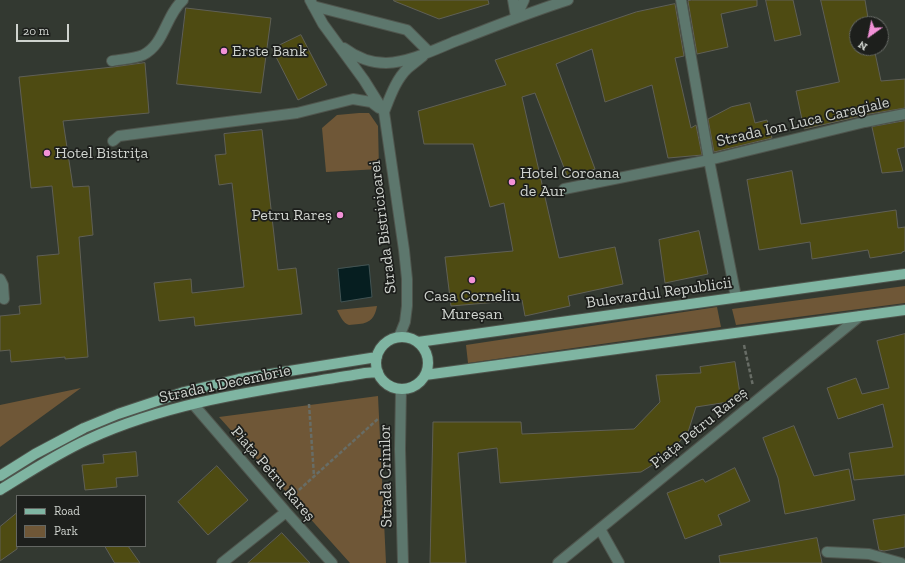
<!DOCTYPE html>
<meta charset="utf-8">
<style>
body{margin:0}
#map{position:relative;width:905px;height:563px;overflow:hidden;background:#333931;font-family:"Zilla Slab",serif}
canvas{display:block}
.legend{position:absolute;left:16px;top:495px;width:130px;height:52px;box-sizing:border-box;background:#1d1f1c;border:1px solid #646763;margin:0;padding:5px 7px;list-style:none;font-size:12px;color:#cfd3ce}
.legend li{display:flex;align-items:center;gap:8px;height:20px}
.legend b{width:20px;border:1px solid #646763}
.north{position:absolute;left:849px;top:16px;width:40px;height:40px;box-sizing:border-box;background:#1d1f1c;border:1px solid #646763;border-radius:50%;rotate:213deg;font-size:11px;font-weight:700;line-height:16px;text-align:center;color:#cfd3ce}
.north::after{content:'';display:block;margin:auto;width:14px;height:18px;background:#f291d7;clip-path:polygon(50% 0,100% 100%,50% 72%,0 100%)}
.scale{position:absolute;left:16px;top:24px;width:53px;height:18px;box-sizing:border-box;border:2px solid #cfd3ce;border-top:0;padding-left:5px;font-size:12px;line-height:14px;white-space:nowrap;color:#cfd3ce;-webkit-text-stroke:3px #1d1f1c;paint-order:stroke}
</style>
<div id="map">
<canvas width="905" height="563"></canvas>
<ul class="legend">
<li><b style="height:5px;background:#7fb5a2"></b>Road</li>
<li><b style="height:11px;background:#6f5737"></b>Park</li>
</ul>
<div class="north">N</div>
<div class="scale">20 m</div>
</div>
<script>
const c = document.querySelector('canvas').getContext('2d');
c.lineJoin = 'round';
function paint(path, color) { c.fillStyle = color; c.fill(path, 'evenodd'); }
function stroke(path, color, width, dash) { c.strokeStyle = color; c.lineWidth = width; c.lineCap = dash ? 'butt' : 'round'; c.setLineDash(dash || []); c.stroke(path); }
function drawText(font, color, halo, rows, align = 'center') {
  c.font = font + ' "Zilla Slab",serif'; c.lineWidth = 3.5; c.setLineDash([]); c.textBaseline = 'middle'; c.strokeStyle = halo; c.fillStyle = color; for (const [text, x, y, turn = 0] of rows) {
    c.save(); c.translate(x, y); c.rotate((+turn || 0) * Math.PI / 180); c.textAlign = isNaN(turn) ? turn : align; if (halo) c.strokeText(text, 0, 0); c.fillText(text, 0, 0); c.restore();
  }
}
paint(new Path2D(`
 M359,113h10l9,13 1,43 -53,3 -4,-44 15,-13z
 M905,286v17l-169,22 -4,-16z
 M377,306c-2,11 -6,17 -18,18 -3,0 -7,1 -10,1 -6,-2 -9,-9 -12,-15z
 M717,307l4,20 -253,36 -2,-18z
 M81,388l-81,59v-42z
 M378,396l8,167h-36l-131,-146z`), '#6f5737');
const water = new Path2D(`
 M369,265l3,32 -31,5 -3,-33z`);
paint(water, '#061e20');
stroke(water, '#425454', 1);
const building = new Path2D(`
 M394,0h94l1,4 -50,15 -45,-18z
 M692,0h65v6l-36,8 7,33 -31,7 -9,-53z
 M766,0h27l8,35 -26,6z
 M821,0h44l4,24h-12v24h17l7,33 24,-2v29l-35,6 -66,15 -8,-38 43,-9z
 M675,4l9,52 -9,2 16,70 5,-3 6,30 -34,3 -16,-73 -47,17 -13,-53 -36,15 39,105 -27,9 -33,-85 -13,4 37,161 56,-11 8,37 -55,12 2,10 -45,10 -3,-16 -71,6 -6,-49 68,-6 -9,-48 -14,4 -17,-63h-49l-6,-33 88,-26 -11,-25 141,-48z
 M186,8l85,10 -10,75 -84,-9z
 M301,35l26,50 -29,15 -26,-51z
 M145,63l4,50 -86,8 10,66 16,-1 4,49 -14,2 9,120 -23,2v-2l-54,5 -1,-12 -10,1v-35l20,-2 -1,-8 22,-2 -4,-48 22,-2 -7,-68 -21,2 -12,-111 94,-10z
 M750,103l5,20 12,-3 5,18 -58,14 -6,-33 23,-12z
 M905,121v26l-8,2 6,22 -21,2 -10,-46z
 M262,130l16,140 18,-2 6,46 -107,12 -1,-9 -35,4 -5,-38 37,-4 1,14 52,-6 -12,-104 -13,2 -4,-30 11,-1 -2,-20z
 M792,171l9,53 95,-14 2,18 7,-1v24l-3,1v1l-32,5 -2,-8 -56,9 -2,-17 -51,8 -12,-70z
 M699,231l9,43 -43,9 -6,-43z
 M905,334v141l-51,5 -5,-27 44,-6 -10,-43 -45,15 -11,-31 29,-10 6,16 27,-6 -12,-47z
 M735,362l6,38 -45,7 -8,25 -21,24 -26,16 -141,11 -3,-35 -39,5 8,110h-36l3,-141h88l1,12 112,-5 26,-27 -4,-27 45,-2 -1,-6z
 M794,426l20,50 35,-7 6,31 -70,14 -7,-36 -15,-40z
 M136,452l2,24 -22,2 1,9 -32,3 -3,-25 22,-2 -1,-8z
 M217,466l31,34 -40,35 -30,-33z
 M735,468l15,33 -32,14 4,10 -37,14 -18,-46 36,-14 2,3z
 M17,513v36l-17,12v-34z
 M905,515v32l-21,4 -5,-1 -6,-30z
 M282,533l28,30h-62z
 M817,538l5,25h-102l-1,-7z
 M105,546h23l12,17h-25z`);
paint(building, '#4e4b12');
stroke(building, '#606056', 1);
const minor = new Path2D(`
 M310,0l13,24 41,56 20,32 20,138 3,29v27l-2,16 -6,15
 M513,0l3,17
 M681,0l28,160 27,137
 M313,6l94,24 22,22
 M516,17l8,-17
 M344,48c12,9 27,15 42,15 24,-1 48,-13 70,-22 37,-14 74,-29 112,-41
 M112,61c9,-2 22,-2 31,-6 22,-11 22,-39 40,-55
 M384,112c6,-15 12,-33 24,-44 5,-4 10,-8 15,-12
 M113,141l6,-5 178,-23 56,-14 18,3 8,6
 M564,189l145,-29 156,-38 40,-8
 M0,279l3,6 1,14
 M401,389l-1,60 3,114
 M193,404l93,108 46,51
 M600,529l19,34
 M827,552l42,2 32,9
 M222,563l64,-51
 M558,563l302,-247`);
const major = new Path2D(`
 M376 363a26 26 0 1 1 52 0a26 26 0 1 1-52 0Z
 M418,342l487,-68
 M425,375l480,-65
 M0,476l35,-22 49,-26 34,-14 66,-22 55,-13 138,-22
 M0,490c29,-18 58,-37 89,-51 87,-40 183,-50 276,-66l13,-1`);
stroke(minor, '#4f554d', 12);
stroke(major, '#4f554d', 12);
stroke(new Path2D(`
 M744,345l9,41
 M309,404l5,72
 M290,498l89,-80`), '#686d66', 2.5, [4, 2]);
stroke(minor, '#5d776d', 10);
stroke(major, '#7fb5a2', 10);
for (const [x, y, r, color] of [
 [224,51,4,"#f291d7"],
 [47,153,4,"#f291d7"],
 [512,182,4,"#f291d7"],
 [340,215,4,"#f291d7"],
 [472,280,4,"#f291d7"]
]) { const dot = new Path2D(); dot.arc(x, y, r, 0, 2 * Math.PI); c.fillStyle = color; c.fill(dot); stroke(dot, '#1d1f1c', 1.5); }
drawText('16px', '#cfd3ce', '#1d1f1c', [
 ["Erste Bank",232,51],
 ["Hotel Bistrița",55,153],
 ["Hotel Coroana",520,173],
 ["de Aur",520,191],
 ["Petru Rareș",332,215,"right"],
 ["Casa Corneliu",472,296,"center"],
 ["Mureșan",472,314,"center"]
], 'left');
drawText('16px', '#cfd3ce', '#1d1f1c', [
 ["Strada Ion Luca Caragiale",803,122,-13],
 ["Strada Bistricioarei",383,227,-97],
 ["Bulevardul Republicii",659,293,-8],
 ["Strada 1 Decembrie",225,384,-12],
 ["Piața Petru Rareș",699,428,-39],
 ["Piața Petru Rareș",273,474,49],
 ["Strada Crinilor",386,476,-91]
]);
</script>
